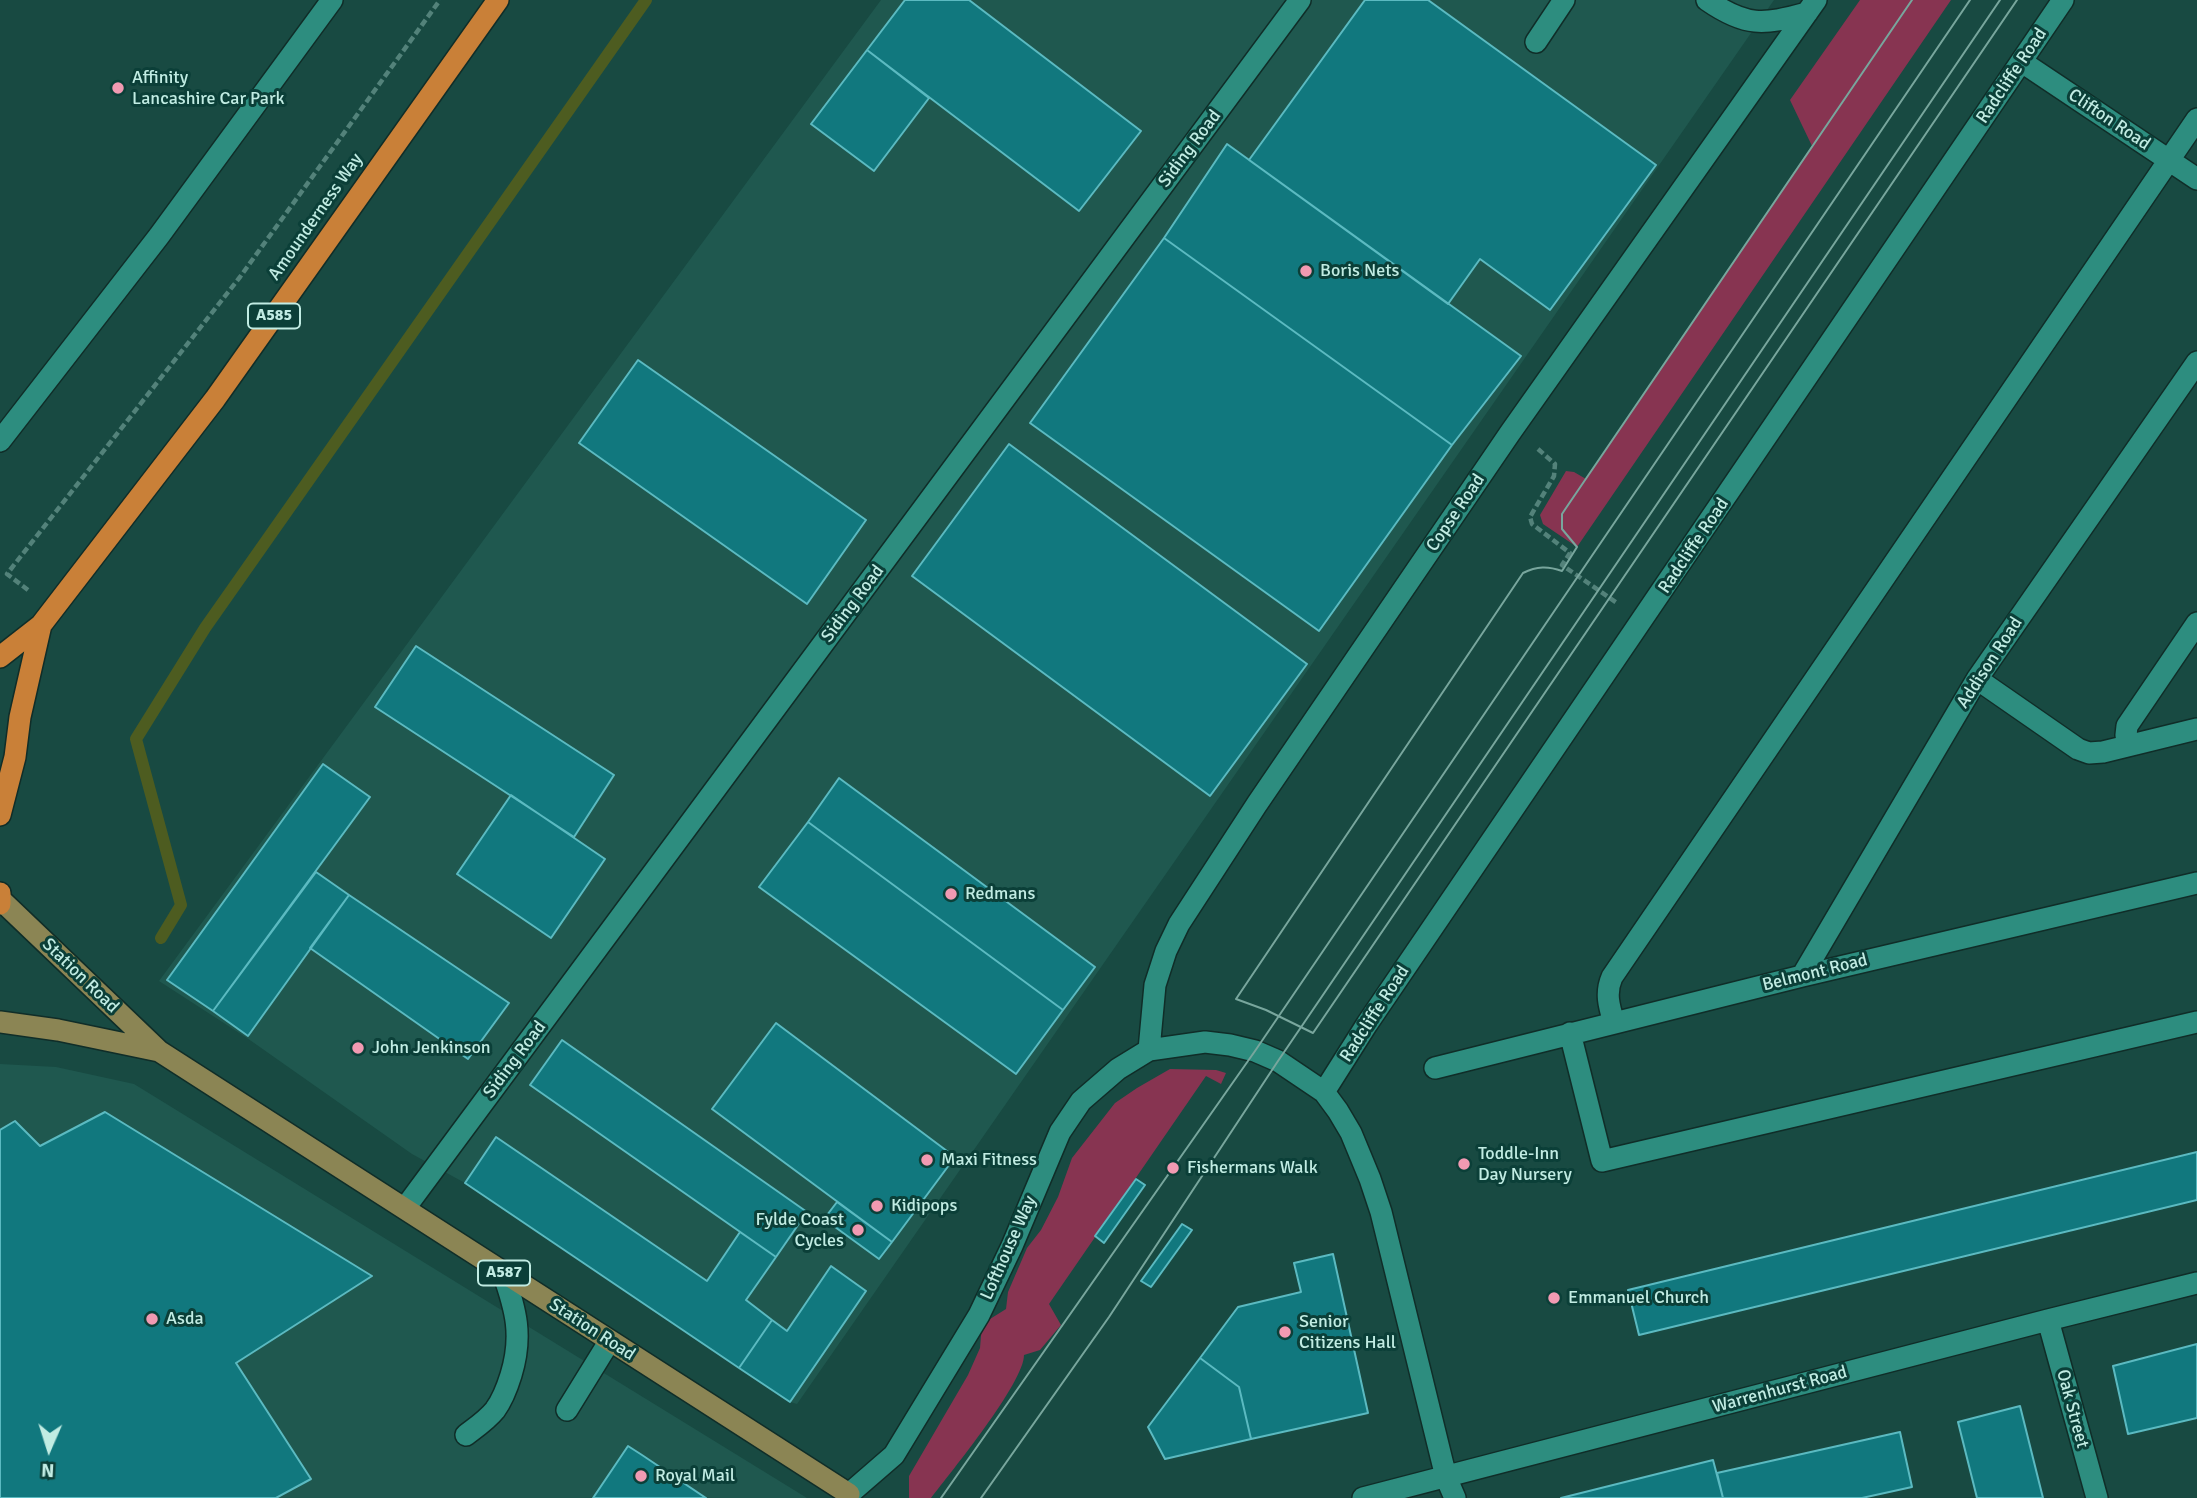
<!DOCTYPE html>
<style>
body{margin:0}
#map{position:relative;width:2197px;height:1498px;overflow:hidden;background:#184a42;font-family:Signika,sans-serif}
canvas{display:block}
.north{position:absolute;left:14px;top:1414px;width:70px;height:70px;-webkit-text-stroke:5px #0b3f38;paint-order:stroke;rotate:183deg;font-size:19px;font-weight:700;line-height:28px;text-align:center;color:#c1ece3}
.north::after{content:'';display:block;margin:auto;width:24px;height:32px;background:#c1ece3;clip-path:polygon(50% 0,100% 100%,50% 72%,0 100%)}
</style>
<div id="map">
<canvas width="2197" height="1498"></canvas>
<div class="north">N</div>
</div>
<script>
const c = document.querySelector('canvas').getContext('2d');
c.lineJoin = 'round';
function paint(path, color) { c.fillStyle = color; c.fill(path, 'evenodd'); }
function stroke(path, color, width, dash) { c.strokeStyle = color; c.lineWidth = width; c.lineCap = dash ? 'butt' : 'round'; c.setLineDash(dash || []); c.stroke(path); }
function drawText(font, color, halo, rows, align = 'center') {
  c.font = font + ' Signika,sans-serif'; c.lineWidth = 6; c.setLineDash([]); c.textBaseline = 'middle'; c.strokeStyle = halo; c.fillStyle = color; for (const [text, x, y, turn = 0] of rows) {
    c.save(); c.translate(x, y); c.rotate((+turn || 0) * Math.PI / 180); c.textAlign = isNaN(turn) ? turn : align; if (halo) c.strokeText(text, 0, 0); c.fillText(text, 0, 0); c.restore();
  }
}
paint(new Path2D(`
 M881,0h893l-977,1404 -7,-2 -325,-219 -53,-29 -165,-116 -88,-57z
 M0,1064l56,3 78,17 673,414h-807z`), '#1f584f');
paint(new Path2D(`
 M1860,0h91l-374,547 -34,-23 -3,-9 26,-44 8,1 12,7 226,-333 -22,-46z
 M1170,1069l46,1 10,3 -5,11 -15,-8 -157,228 12,21 -21,25 -16,5c0,28 -73,117 -93,143h-22v-22l59,-101 12,-27 2,-24 24,-15 2,-17 19,-44 14,-18 17,-33 14,-39 43,-55 22,-15z`), '#873451');
stroke(new Path2D(`
 M161,938l20,-33 -45,-166 69,-111 441,-628`), '#4d5c20', 12);
const building = new Path2D(`
 M905,0h64l172,131 -62,80 -212,-161z
 M1365,0h63l228,165 -106,145 -70,-51 -32,45 -199,-144z
 M867,50l62,48 -55,73 -63,-47z
 M1227,144l294,212 -69,89 -288,-207z
 M1164,238l288,207 -133,186 -289,-208z
 M638,360l228,160 -59,84 -228,-161z
 M1009,444l298,220 -97,132 -298,-220z
 M416,646l198,129 -40,62 -199,-130z
 M323,764l47,33 -157,214 -46,-31z
 M839,778l256,189 -32,43 -255,-188z
 M511,795l94,64 -54,79 -94,-64z
 M808,822l255,188 -47,64 -257,-187z
 M316,872l33,23 -101,141 -35,-25z
 M349,895l160,108 -41,56 -158,-111z
 M776,1023l179,134 -63,85 -180,-133z
 M562,1040l245,172 -31,45 -246,-172z
 M105,1112l267,164 -136,87 75,116 -35,19h-276v-368l15,-9 25,25z
 M496,1137l211,144 33,-49 36,25 -30,43 26,20 -33,48 -274,-185z
 M2197,1152v48l-558,135 -11,-45z
 M1136,1179l9,6 -41,58 -9,-7z
 M837,1202l55,40 -13,17 -55,-40z
 M1182,1224l10,6 -41,57 -10,-6z
 M1333,1254l35,159 -117,26 -12,-52 -39,-29 38,-51 63,-15 -7,-29z
 M831,1266l35,25 -76,111 -51,-34 33,-48 15,11z
 M2197,1344v74l-69,16 -15,-68z
 M1200,1358l39,29 12,52 -86,20 -17,-32z
 M2020,1406l23,92h-66l-19,-76z
 M1900,1432l12,55 -50,11h-139l-6,-25z
 M628,1446l14,9 64,43h-113z
 M1713,1460l10,38h-162z`);
paint(building, '#11787e');
stroke(building, '#5bbac1', 2);
const minor = new Path2D(`
 M1707,0c39,27 56,25 100,13
 M1536,42l28,-42
 M2022,62l175,117
 M0,441l159,-205 173,-236
 M1977,679l101,70 11,4 14,-1 94,-23
 M2128,746l-2,-11 1,-9 70,-103
 M1802,976l175,-297 220,-317
 M1614,1023c-5,-17 -9,-30 -2,-46l585,-858
 M1570,1033l32,128 595,-139
 M1149,1050l6,-65 11,-34 13,-27 78,-120 253,-371 306,-433
 M1435,1068l367,-92 395,-93
 M1324,1092l43,-68 696,-1024
 M405,1208l895,-1208
 M2048,1320l49,178
 M567,1410l42,-68
 M466,1435c9,-7 21,-15 29,-25 8,-11 12,-22 16,-35 12,-39 5,-65 -8,-102
 M849,1494l45,-39 85,-140 33,-69 48,-114 21,-31 37,-32 31,-19 56,-8 25,3 25,6 23,10 46,31 14,19 13,22 19,46 11,33 65,265 9,21
 M1363,1498l685,-178 149,-37`);
const major = new Path2D(`
 M1,900l158,151 690,443
 M0,1022l58,8 101,21`);
const highway = new Path2D(`
 M0,657l41,-32 174,-226 283,-399
 M0,815l15,-58 5,-40 21,-92
 M0,893v11`);
stroke(minor, '#102d28', 24);
stroke(major, '#102d28', 24);
stroke(highway, '#102d28', 24);
stroke(new Path2D(`
 M1538,449l17,15 -1,12 -24,41 2,7 38,29 -8,12 55,38
 M28,590l-21,-16 233,-297 200,-277`), '#53827a', 4.5, [7, 3.5]);
stroke(minor, '#2d8d7f', 21);
stroke(major, '#8b8554', 21);
stroke(highway, '#c98038', 21);
stroke(new Path2D(`
 M1912,0l-346,508 -4,6v15l15,18 -15,24c-14,-5 -25,-5 -39,2l-287,426 30,11 47,23 704,-1033
 M941,1498l314,-447 715,-1051
 M981,1498l128,-181 169,-256 722,-1061`), '#78a69d', 2);
for (const [x, y, r, color] of [
 [118,88,7,"#f19ab2"],
 [1306,271,7,"#f19ab2"],
 [951,894,7,"#f19ab2"],
 [358,1048,7,"#f19ab2"],
 [927,1160,7,"#f19ab2"],
 [1464,1164,7,"#f19ab2"],
 [1173,1168,7,"#f19ab2"],
 [877,1206,7,"#f19ab2"],
 [858,1230,7,"#f19ab2"],
 [1554,1298,7,"#f19ab2"],
 [152,1319,7,"#f19ab2"],
 [1285,1332,7,"#f19ab2"],
 [641,1476,7,"#f19ab2"]
]) { const dot = new Path2D(); dot.arc(x, y, r, 0, 2 * Math.PI); c.fillStyle = color; c.fill(dot); stroke(dot, '#0b3f38', 2.5); }
for (const [x, y, w] of [
 [274,316,52],
 [504,1273,52]
]) { const box = new Path2D(); box.roundRect(x - w / 2, y - 12.5, w, 25, 5); c.fillStyle = '#0b3f38'; c.fill(box); stroke(box, '#c1ece3', 2); }
drawText('bold 16px', '#c1ece3', null, [
 ["A585",274,316],
 ["A587",504,1273]
]);
drawText('18px', '#c1ece3', '#0b3f38', [
 ["Radcliffe Road",2012,76,-56],
 ["Clifton Road",2109,120,34],
 ["Siding Road",1190,149,-53],
 ["Amounderness Way",316,217,-55],
 ["Copse Road",1456,513,-56],
 ["Radcliffe Road",1694,546,-56],
 ["Siding Road",853,604,-53],
 ["Addison Road",1990,663,-57],
 ["Belmont Road",1815,973,-14],
 ["Station Road",80,976,44],
 ["Radcliffe Road",1375,1014,-57],
 ["Siding Road",515,1060,-53],
 ["Lofthouse Way",1009,1248,-66],
 ["Station Road",592,1330,33],
 ["Warrenhurst Road",1780,1390,-15],
 ["Oak Street",2072,1409,75]
]);
drawText('18px', '#c1ece3', '#0b3f38', [
 ["Affinity",132,78],
 ["Lancashire Car Park",132,99],
 ["Boris Nets",1320,271],
 ["Redmans",965,894],
 ["John Jenkinson",372,1048],
 ["Toddle-Inn",1478,1154],
 ["Day Nursery",1478,1175],
 ["Maxi Fitness",941,1160],
 ["Fishermans Walk",1187,1168],
 ["Kidipops",891,1206],
 ["Fylde Coast",844,1220,"right"],
 ["Cycles",844,1241,"right"],
 ["Emmanuel Church",1568,1298],
 ["Asda",166,1319],
 ["Senior",1299,1322],
 ["Citizens Hall",1299,1343],
 ["Royal Mail",655,1476]
], 'left');
</script>
